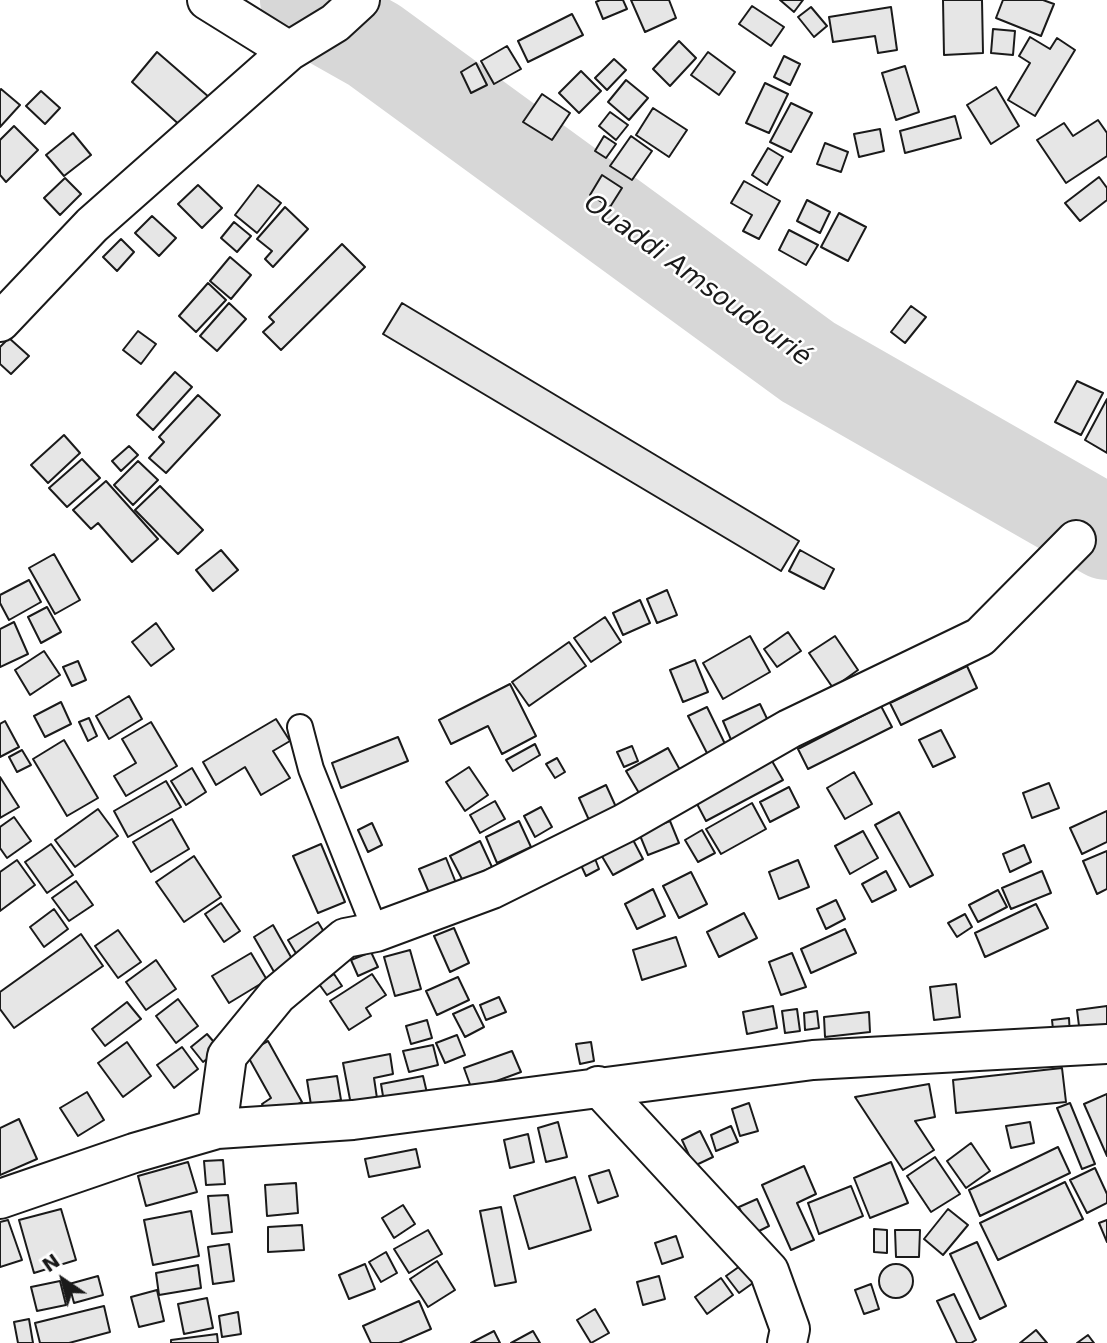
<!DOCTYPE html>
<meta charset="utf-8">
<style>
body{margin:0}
#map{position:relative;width:1107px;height:1343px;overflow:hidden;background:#fff;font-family:"DejaVu Sans",sans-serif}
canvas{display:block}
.north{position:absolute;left:28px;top:1245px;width:70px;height:70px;-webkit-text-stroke:5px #fff;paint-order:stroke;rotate:325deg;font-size:19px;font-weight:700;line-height:28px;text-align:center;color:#1a1a1a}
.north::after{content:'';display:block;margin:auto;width:24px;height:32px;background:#1a1a1a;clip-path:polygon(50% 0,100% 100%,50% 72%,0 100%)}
</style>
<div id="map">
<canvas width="1107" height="1343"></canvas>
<div class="north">N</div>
</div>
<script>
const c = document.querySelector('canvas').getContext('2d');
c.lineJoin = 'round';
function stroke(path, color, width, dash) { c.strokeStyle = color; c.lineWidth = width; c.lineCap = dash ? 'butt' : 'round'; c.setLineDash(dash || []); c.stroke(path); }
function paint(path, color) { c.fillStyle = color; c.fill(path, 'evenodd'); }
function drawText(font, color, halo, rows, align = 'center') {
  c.font = font + ' "DejaVu Sans",sans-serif'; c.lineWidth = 5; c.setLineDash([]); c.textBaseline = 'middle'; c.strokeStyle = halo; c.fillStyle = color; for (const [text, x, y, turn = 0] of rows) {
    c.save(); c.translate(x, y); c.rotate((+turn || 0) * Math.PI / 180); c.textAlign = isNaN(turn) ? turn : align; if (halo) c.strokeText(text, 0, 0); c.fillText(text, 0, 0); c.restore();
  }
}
stroke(new Path2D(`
 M307,0l28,23 39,22 434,317 299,171`), '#d7d7d7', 94);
const building = new Path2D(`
 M600,0h23l4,9 -24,10 -7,-17z
 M631,0h38l7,18 -31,14z
 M780,0h23l-9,12z
 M943,0h39l1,53 -39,2z
 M1003,0h40l11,4 -13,32 -45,-18z
 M752,6l32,21 -13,19 -32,-22z
 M811,7l16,19 -13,11 -16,-20z
 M891,7l6,43 -19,3 -3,-17 -42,6 -4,-25z
 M572,14l11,21 -55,27 -10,-21z
 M993,29l22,2 -2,24 -22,-2z
 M1030,37l20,12 7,-11 18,12 -40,66 -27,-16 22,-37 -11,-7z
 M679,41l17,17 -26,28 -17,-17z
 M507,46l14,23 -27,15 -13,-23z
 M157,52l53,46 -27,30 -51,-46z
 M708,52l27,20 -16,23 -28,-20z
 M784,56l16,8 -10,21 -16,-8z
 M614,59l12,11 -19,20 -12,-12z
 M476,63l11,22 -16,8 -10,-21z
 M905,66l14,46 -23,8 -14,-47z
 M581,71l20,20 -22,22 -20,-20z
 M626,80l22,18 -19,22 -21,-18z
 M765,83l23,11 -19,39 -23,-10z
 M996,87l23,39 -28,18 -24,-39z
 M1,89l19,16 -20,22v-36z
 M41,91l19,17 -15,16 -19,-18z
 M542,94l28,19 -18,27 -29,-18z
 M791,103l21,10 -21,39 -21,-10z
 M653,108l34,22 -18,27 -33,-22z
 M610,112l18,13 -12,15 -17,-14z
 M955,116l6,22 -56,15 -5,-22z
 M1098,120l9,13v23l-41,27 -29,-43 27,-17 9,13z
 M14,126l24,24 -32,32 -6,-7v-35z
 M880,129l4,22 -25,6 -5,-23z
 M73,133l18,22 -27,21 -18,-21z
 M604,136l12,8 -10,14 -11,-7z
 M631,136l21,15 -20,29 -22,-14z
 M825,143l23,9 -7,20 -24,-8z
 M768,148l15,9 -16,28 -15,-10z
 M602,175l20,13 -12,19 -20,-12z
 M1099,177l8,11v12l-27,21 -15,-18z
 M65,178l16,16 -21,21 -16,-17z
 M744,181l36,20 -21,38 -16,-8 9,-16 -21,-12z
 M198,185l24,23 -20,20 -24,-24z
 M258,185l23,18 -24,30 -22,-18z
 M807,200l23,12 -10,21 -23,-12z
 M285,207l23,22 -35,38 -8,-8 7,-8 -15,-12z
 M839,213l27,14 -18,34 -27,-14z
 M152,216l24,22 -17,18 -24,-23z
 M234,222l17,14 -14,16 -16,-14z
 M789,230l29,15 -12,20 -27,-15z
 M121,239l13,13 -17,19 -14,-14z
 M342,244l23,23 -84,83 -18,-18 11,-10 -5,-5z
 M230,257l21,18 -20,24 -21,-18z
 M208,283l18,17 -30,32 -17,-16z
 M229,303l17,16 -29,32 -17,-15z
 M402,303l397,238 -18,30 -398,-237z
 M911,306l15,11 -21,26 -14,-11z
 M138,331l18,13 -15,20 -18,-14z
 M9,338l20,18 -18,18 -11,-10v-17z
 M175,372l17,15 -39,43 -16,-15z
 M1077,381l26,12 -22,42 -26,-13z
 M198,395l22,20 -54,58 -17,-15 15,-16 -5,-5z
 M1107,399v54l-22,-13z
 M64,435l16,18 -32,30 -17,-18z
 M129,446l9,9 -17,16 -9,-10z
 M82,459l18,19 -33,29 -18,-19z
 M138,461l20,19 -25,25 -19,-20z
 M106,481l52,58 -26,23 -34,-39 -7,6 -18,-19z
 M160,486l43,44 -25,24 -43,-44z
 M221,550l17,20 -25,21 -17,-21z
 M800,550l34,19 -10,20 -35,-18z
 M54,554l26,46 -25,14 -26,-46z
 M29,580l12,22 -32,18 -9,-17v-8z
 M667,590l10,25 -20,8 -10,-24z
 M640,600l10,23 -27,12 -10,-22z
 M47,607l14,25 -20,11 -13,-26z
 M605,617l16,25 -30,20 -17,-24z
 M14,622l14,32 -28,13v-38z
 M156,623l18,26 -23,17 -19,-24z
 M788,632l13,19 -24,16 -13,-18z
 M750,636l20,36 -47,27 -20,-36z
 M835,636l23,34 -25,18 -24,-35z
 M569,642l17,24 -57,40 -17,-24z
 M44,651l16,24 -30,20 -15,-25z
 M695,660l13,32 -25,10 -13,-32z
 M78,661l8,19 -14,6 -9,-19z
 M967,666l10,22 -76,37 -11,-22z
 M510,684l26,52 -34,18 -14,-28 -37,18 -12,-24z
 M129,696l13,23 -33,20 -13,-23z
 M61,702l10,22 -26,13 -11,-21z
 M760,704l10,21 -38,17 -9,-21z
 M881,706l11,21 -84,42 -10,-20z
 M707,707l20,41 -18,9 -21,-41z
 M89,718l8,18 -9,5 -9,-19z
 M276,719l14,22 -17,10 17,27 -29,17 -16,-28 -29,18 -13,-23z
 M5,721l14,26 -19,10v-33z
 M151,722l26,44 -51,30 -12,-20 22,-13 -14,-24z
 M941,730l14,27 -22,10 -14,-27z
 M398,737l10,24 -67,27 -9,-25z
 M64,740l34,58 -31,18 -34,-57z
 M535,744l5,11 -27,16 -7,-11z
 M632,746l6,15 -14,6 -7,-15z
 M668,748l12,22 -41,23 -13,-22z
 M22,750l9,15 -14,7 -8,-15z
 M557,758l8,14 -10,6 -9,-14z
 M772,761l11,19 -77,41 -10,-19z
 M469,767l19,28 -23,16 -19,-29z
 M192,768l14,24 -20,13 -15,-24z
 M854,772l18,32 -27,15 -18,-31z
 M0,777l19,30 -19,11z
 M166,781l15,26 -53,30 -14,-26z
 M1049,783l10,25 -27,10 -9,-25z
 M606,785l10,22 -27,13 -10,-22z
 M789,787l10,20 -29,15 -10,-20z
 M495,801l10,18 -25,14 -10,-18z
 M752,803l14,26 -45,25 -15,-25z
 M541,807l11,20 -17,10 -11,-21z
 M98,809l20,27 -43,31 -20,-27z
 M1107,811v31l-25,12 -12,-26z
 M899,812l34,63 -23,12 -35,-62z
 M14,817l17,24 -24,17 -7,-10v-21z
 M172,819l17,30 -38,23 -18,-30z
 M519,821l12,26 -34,16 -11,-26z
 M670,821l9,22 -31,12 -9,-22z
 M372,823l10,22 -14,7 -10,-22z
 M702,830l13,23 -17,9 -13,-22z
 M863,831l15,27 -28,16 -15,-28z
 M631,836l12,23 -30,16 -13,-22z
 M480,841l12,26 -29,14 -13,-25z
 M51,844l22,31 -26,18 -22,-31z
 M321,844l24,58 -27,11 -25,-57z
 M1024,845l7,17 -21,10 -7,-18z
 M1107,851v38l-10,5 -14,-33z
 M194,856l27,41 -37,25 -28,-40z
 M594,856l5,13 -13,7 -6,-13z
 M446,858l10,25 -26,12 -11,-26z
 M17,860l18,25 -35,26v-39z
 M798,860l11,27 -30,12 -10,-27z
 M886,871l10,19 -24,12 -10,-18z
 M1042,871l9,22 -40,16 -9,-21z
 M691,872l16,32 -28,14 -16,-32z
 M76,881l17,24 -24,16 -17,-23z
 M653,889l12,27 -28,13 -12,-25z
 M998,890l9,17 -29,15 -9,-17z
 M836,900l9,19 -19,10 -9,-20z
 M221,903l19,28 -16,11 -19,-28z
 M1036,904l12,24 -63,29 -10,-24z
 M54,909l14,20 -24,18 -14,-20z
 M744,913l13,25 -38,19 -12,-25z
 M965,914l7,13 -15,10 -9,-14z
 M318,922l12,20 -30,18 -12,-20z
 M273,925l23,41 -19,11 -23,-40z
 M454,928l15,35 -19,9 -16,-36z
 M845,929l11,24 -45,20 -10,-24z
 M118,930l23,32 -23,16 -23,-32z
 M81,934l22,32 -89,62 -14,-19v-17z
 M676,937l10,29 -44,14 -9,-30z
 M410,950l11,39 -26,7 -11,-39z
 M371,952l7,15 -20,9 -7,-16z
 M251,953l16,27 -38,23 -17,-27z
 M792,953l14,34 -25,8 -12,-33z
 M156,960l20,29 -30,21 -20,-28z
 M334,974l8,12 -15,9 -8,-11z
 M372,974l14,21 -20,13 5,8 -22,14 -19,-29z
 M458,977l11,23 -32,15 -11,-24z
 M956,984l4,33 -26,3 -4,-33z
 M499,997l7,15 -20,8 -6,-15z
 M178,999l20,27 -22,17 -20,-27z
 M127,1002l14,17 -36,27 -13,-17z
 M473,1005l11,22 -19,10 -12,-23z
 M773,1006l4,22 -30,6 -4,-22z
 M1107,1006v25l-27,3 -3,-24z
 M797,1009l3,22 -15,2 -3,-22z
 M817,1011l2,17 -14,2 -1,-17z
 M869,1012l1,20 -45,5 -1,-20z
 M1069,1018l1,19 -16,2 -2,-19z
 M427,1020l5,18 -21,6 -5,-18z
 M207,1034l13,15 -17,13 -12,-15z
 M457,1035l8,20 -20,8 -9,-20z
 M268,1041l34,61 -31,17 -9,-15 9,-6 -25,-45z
 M127,1042l24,34 -28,21 -25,-34z
 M591,1042l3,19 -14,3 -4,-20z
 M433,1045l5,20 -29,7 -6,-21z
 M182,1047l16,22 -24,19 -17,-23z
 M512,1051l9,21 -49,18 -8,-22z
 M390,1054l3,20 -19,4 4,27 -26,5 -9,-47z
 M1062,1068l4,34 -110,11 -3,-33z
 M337,1076l4,24 -30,5 -4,-25z
 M423,1076l4,17 -43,9 -3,-18z
 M929,1084l6,33 -20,4 19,29 -31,20 -48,-73z
 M87,1092l17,28 -26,16 -18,-28z
 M1107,1094v62l-23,-52z
 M749,1103l9,28 -18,5 -8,-27z
 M1070,1103l25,61 -13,5 -25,-61z
 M19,1119l18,40 -37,16v-47z
 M558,1122l9,35 -21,5 -8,-34z
 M1030,1122l4,21 -23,5 -5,-22z
 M731,1126l7,16 -22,9 -5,-16z
 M700,1131l13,26 -19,9 -12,-26z
 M528,1134l6,28 -24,6 -6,-28z
 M971,1143l19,28 -24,17 -19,-27z
 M1058,1147l12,26 -90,43 -11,-26z
 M416,1149l4,18 -51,10 -4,-18z
 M935,1157l25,37 -29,18 -24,-36z
 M223,1160l2,24 -19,1 -2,-24z
 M188,1162l9,30 -51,14 -8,-30z
 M891,1162l17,41 -38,15 -16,-40z
 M804,1166l12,28 -19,9 17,37 -23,10 -29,-65z
 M1095,1168l12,26v9l-20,10 -17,-33z
 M609,1170l9,26 -20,7 -9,-27z
 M575,1177l16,53 -62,19 -15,-53z
 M1065,1182l18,37 -85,41 -18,-37z
 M296,1183l2,30 -31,3 -2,-31z
 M851,1186l12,30 -44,18 -11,-31z
 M228,1195l4,37 -20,2 -4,-38z
 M757,1199l12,27 -18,9 -12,-28z
 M403,1205l12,19 -21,14 -12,-20z
 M501,1207l15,75 -21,4 -15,-75z
 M61,1209l15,51 -42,13 -15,-53z
 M948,1209l20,16 -25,30 -19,-16z
 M191,1211l8,45 -46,9 -9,-45z
 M8,1220l14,40 -22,7v-45z
 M1107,1220v22l-8,-19z
 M302,1225l2,25 -36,2v-25z
 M874,1229l13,1v23l-13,-1z
 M428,1230l14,24 -33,19 -15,-24z
 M895,1230h25l-1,27h-23z
 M676,1236l7,21 -21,7 -7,-21z
 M977,1242l29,64 -26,13 -30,-65z
 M229,1244l5,37 -21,3 -5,-37z
 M386,1252l11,21 -16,9 -12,-20z
 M437,1261l18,29 -27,17 -18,-28z
 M365,1264l10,25 -26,10 -10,-24z
 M879 1281a17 17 0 1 1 34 0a17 17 0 1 1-34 0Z
 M198,1265l3,23 -42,7 -3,-22z
 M740,1266l13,17 -14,10 -13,-17z
 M98,1276l5,19 -29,8 -5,-19z
 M659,1276l6,23 -22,6 -6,-23z
 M721,1278l12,17 -26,19 -12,-17z
 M60,1281l6,24 -29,6 -6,-24z
 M871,1284l8,25 -15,5 -9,-24z
 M157,1290l7,31 -25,6 -8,-30z
 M954,1294l22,46 -5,3h-14l-20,-42z
 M207,1298l6,30 -29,6 -6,-30z
 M419,1301l12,28 -32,14h-28l-8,-17z
 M104,1306l6,26 -41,11h-29l-5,-20z
 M595,1309l14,24 -18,10 -14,-23z
 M238,1312l3,22 -19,3 -3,-21z
 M29,1319l4,24h-15l-4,-21z
 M1036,1330l11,13h-27z
 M494,1331l6,12h-29z
 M533,1331l7,12h-29z
 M217,1334l1,9h-47v-3z
 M1088,1335l6,8h-17z`);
paint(building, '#e6e6e6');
stroke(building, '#1a1a1a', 2);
const service = new Path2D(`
 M300,727l11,42 65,163`);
const minor = new Path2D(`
 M289,51l46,-28 25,-23
 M0,322l92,-97 197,-174 -82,-51
 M598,1086l171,185 21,58 -3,14
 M217,1129l10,-73 50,-61 68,-57 31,-6 116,-43 133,-66 164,-94 191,-92 96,-97
 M0,1199l134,-46 83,-24 136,-9 460,-60 294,-16`);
stroke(service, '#1a1a1a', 28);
stroke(minor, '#1a1a1a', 42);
stroke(service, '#fff', 24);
stroke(minor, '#fff', 38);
drawText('italic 26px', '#1a1a1a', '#fff', [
 ["Ouaddi Amsoudourié",697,281,36]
]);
</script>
